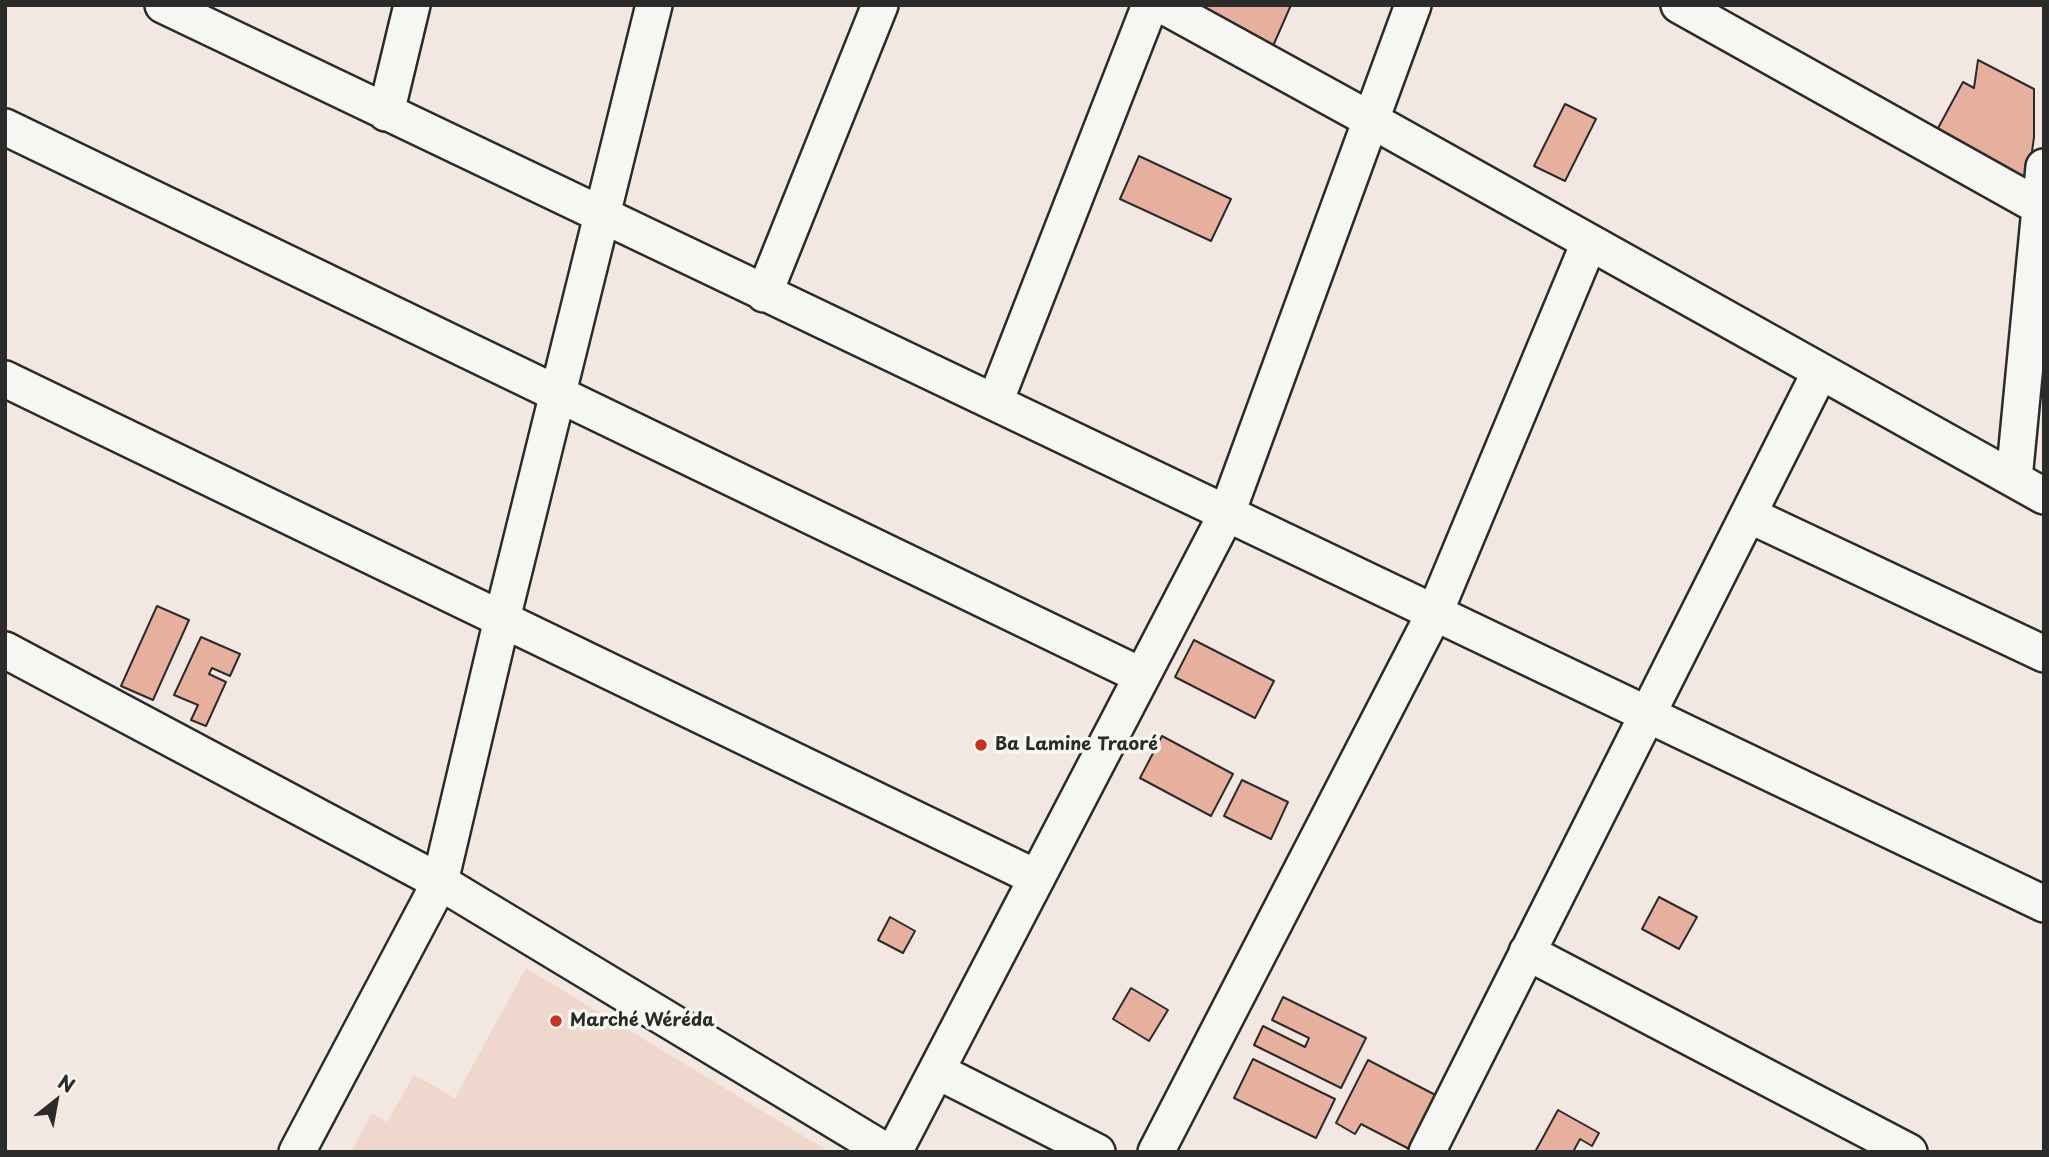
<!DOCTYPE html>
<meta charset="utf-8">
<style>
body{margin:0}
#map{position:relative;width:2049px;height:1157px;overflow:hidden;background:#f3e8e1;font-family:"Playpen Sans",sans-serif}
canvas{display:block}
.frame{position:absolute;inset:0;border:7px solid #2b2b2b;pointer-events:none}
.north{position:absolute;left:21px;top:1066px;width:70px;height:70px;-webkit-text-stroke:5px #f6f6f2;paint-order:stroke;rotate:31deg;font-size:19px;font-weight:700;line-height:28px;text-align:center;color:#2b2b2b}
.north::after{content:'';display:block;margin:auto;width:24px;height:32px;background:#2b2b2b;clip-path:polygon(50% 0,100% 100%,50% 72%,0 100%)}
</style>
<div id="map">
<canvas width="2049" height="1157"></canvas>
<div class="frame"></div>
<div class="north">N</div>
</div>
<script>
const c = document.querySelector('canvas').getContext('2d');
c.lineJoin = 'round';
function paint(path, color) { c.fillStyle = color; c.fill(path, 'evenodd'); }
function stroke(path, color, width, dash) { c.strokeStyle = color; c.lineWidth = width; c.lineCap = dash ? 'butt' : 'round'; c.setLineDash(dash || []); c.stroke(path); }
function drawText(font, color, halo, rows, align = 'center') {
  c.font = font + ' "Playpen Sans",sans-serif'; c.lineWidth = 7; c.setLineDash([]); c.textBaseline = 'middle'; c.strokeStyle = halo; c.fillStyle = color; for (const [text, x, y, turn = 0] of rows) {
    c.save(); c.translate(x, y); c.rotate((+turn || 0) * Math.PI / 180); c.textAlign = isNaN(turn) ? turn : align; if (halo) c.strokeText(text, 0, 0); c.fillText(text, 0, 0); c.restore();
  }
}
paint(new Path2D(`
 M526,968l304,184h-479l21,-39 15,9 27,-47 41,23z`), '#efd7cd');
const building = new Path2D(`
 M1185,5h106l-18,41 -88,-39z
 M1978,60l56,29v48l-6,45 -91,-52 26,-48 11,6z
 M1565,104l31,15 -31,62 -31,-15z
 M1139,156l92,43 -20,42 -91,-42z
 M157,606l32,14 -36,80 -32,-14z
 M201,637l39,17 -10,22 -18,-8 -3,6 17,8 -20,44 -15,-6 7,-15 -24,-10z
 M1194,640l80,41 -19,37 -80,-41z
 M1162,736l71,38 -22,42 -71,-38z
 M1242,780l46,22 -17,37 -47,-23z
 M1659,897l38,20 -18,32 -37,-20z
 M890,917l25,14 -12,22 -25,-13z
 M1131,988l37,22 -19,31 -36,-22z
 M1283,997l83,41 -25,50 -87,-43 9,-19 42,21 4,-9 -37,-18z
 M1253,1059l82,40 -19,39 -82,-40z
 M1368,1060l81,42 -34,50 -54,-28 -6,10 -19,-11z
 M1558,1110l41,23 -7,13 -12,-7 -7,13h-38z`);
paint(building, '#e7b09e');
stroke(building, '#2b2b2b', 2);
const street = new Path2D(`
 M163,5c626,302 1255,597 1881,899
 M1162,5l209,115 673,376
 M1679,5l361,202
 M386,113l26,-108
 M5,127l1137,549
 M764,294l116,-289
 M5,379l1032,499
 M995,402l155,-397
 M2014,479l30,-312
 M1749,515l295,139
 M5,650l435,232 447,270
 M1527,952l382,200
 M937,1071l160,81
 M297,1152l143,-270 62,-263 152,-614
 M894,1152l333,-639 186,-508
 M1156,1152l279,-540 154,-369
 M1427,1152l393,-780`);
stroke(street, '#2b2b2b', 40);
stroke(street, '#f6f6f2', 35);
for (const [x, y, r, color] of [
 [981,745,7,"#c8321e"],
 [556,1021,7,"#c8321e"]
]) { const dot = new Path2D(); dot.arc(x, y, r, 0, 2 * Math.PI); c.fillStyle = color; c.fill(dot); stroke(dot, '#f6f6f2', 2.5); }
drawText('bold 18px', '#2b2b2b', '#f6f6f2', [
 ["Ba Lamine Traoré",995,745],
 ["Marché Wéréda",570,1021]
], 'left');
</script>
